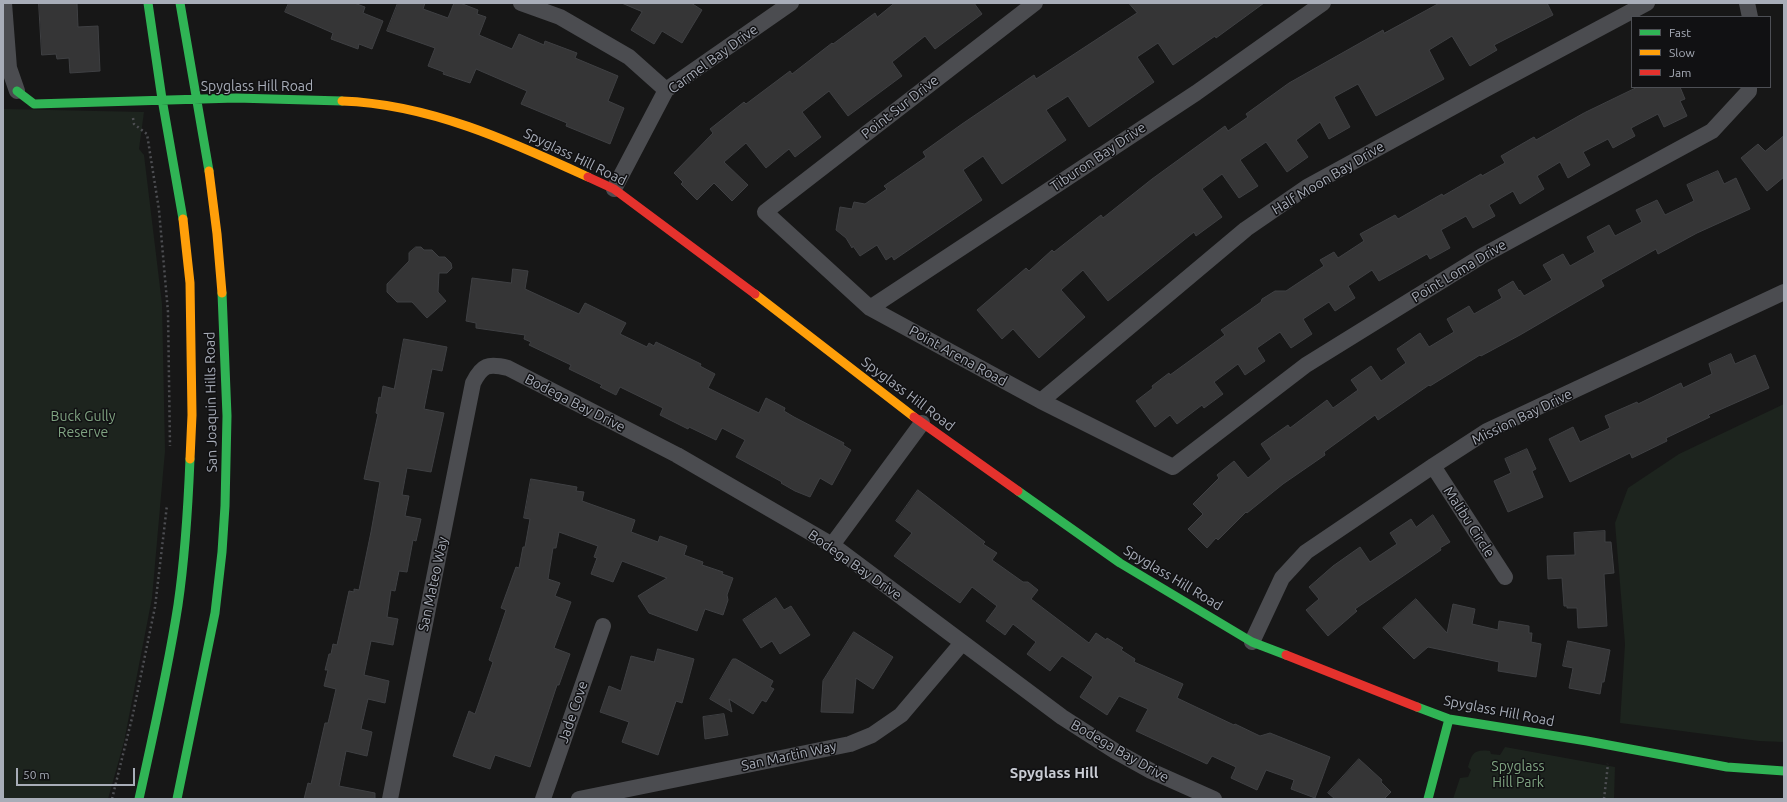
<!DOCTYPE html>
<style>
body{margin:0}
#map{position:relative;width:1787px;height:802px;overflow:hidden;background:#171717;font-family:Ubuntu,sans-serif}
canvas{display:block}
.frame{position:absolute;inset:0;border:4px solid #a8adb8;pointer-events:none}
.legend{position:absolute;left:1631px;top:16px;width:140px;height:72px;box-sizing:border-box;background:#111113;border:1px solid #4d4f55;margin:0;padding:5px 7px;list-style:none;font-size:12px;color:#a8adb8}
.legend li{display:flex;align-items:center;gap:8px;height:20px}
.legend b{width:20px;border:1px solid #4d4f55}
.scale{position:absolute;left:16px;top:768px;width:119px;height:18px;box-sizing:border-box;border:2px solid #a8adb8;border-top:0;padding-left:5px;font-size:12px;line-height:14px;white-space:nowrap;color:#a8adb8;-webkit-text-stroke:3px #111113;paint-order:stroke}
</style>
<div id="map">
<canvas width="1787" height="802"></canvas>
<div class="frame"></div>
<ul class="legend">
<li><b style="height:5px;background:#30b455"></b>Fast</li>
<li><b style="height:5px;background:#ff9f0a"></b>Slow</li>
<li><b style="height:5px;background:#e5322d"></b>Jam</li>
</ul>
<div class="scale">50 m</div>
</div>
<script>
const c = document.querySelector('canvas').getContext('2d');
c.lineJoin = 'round';
function paint(path, color) { c.fillStyle = color; c.fill(path, 'evenodd'); }
function stroke(path, color, width, dash) { c.strokeStyle = color; c.lineWidth = width; c.lineCap = dash ? 'butt' : 'round'; c.setLineDash(dash || []); c.stroke(path); }
function drawText(font, color, halo, rows, align = 'center') {
  c.font = font + ' Ubuntu,sans-serif'; c.lineWidth = 3; c.setLineDash([]); c.textBaseline = 'middle'; c.strokeStyle = halo; c.fillStyle = color; for (const [text, x, y, turn = 0] of rows) {
    c.save(); c.translate(x, y); c.rotate((+turn || 0) * Math.PI / 180); c.textAlign = isNaN(turn) ? turn : align; if (halo) c.strokeText(text, 0, 0); c.fillText(text, 0, 0); c.restore();
  }
}
paint(new Path2D(`
 M3,109l141,3 -5,37 5,6 18,149 3,147 -13,147 -28,144 -16,57h-105z
 M1784,404v338l-25,-1 -139,-18 5,-79 -10,-121 13,-35 51,-34z
 M1505,747l110,20 -1,32h-161l7,-21 8,-1 3,-7 -3,-3c4,-14 6,-18 22,-16l1,3 9,1z`), '#1d241e');
const building = new Path2D(`
 M39,3h38l1,24 20,-1 2,45 -30,2 -1,-15 -12,1 -1,-5 -14,1z
 M289,3h65l11,4 -2,6 20,8 -11,28 -13,-5 -1,5 -27,-10 2,-6 -48,-21z
 M398,3h27l-2,6 25,9 6,-15h6l18,7 -1,4 9,3 -7,18 33,14 7,-15 25,11 1,-4 32,12 -2,5 43,18 -10,25 16,7 -14,36 -44,-18 1,-3 -46,-19 6,-13 -51,-22 -6,14 -27,-9 1,-2 -16,-6 7,-18 -48,-17z
 M622,3h69l11,7 -20,33 -20,-12 -8,13 -23,-14 11,-18z
 M895,3h79l8,11 -47,35 -10,-13 -33,26 10,14 -54,40 -19,-25 -27,21 19,25 -26,20 -6,-8 -23,19 -20,-25 -22,19 24,23 -16,16 -18,-18 -17,17 -16,-16 2,-2 -9,-9 39,-40 -3,-4 34,-27 2,2 44,-33 2,3 40,-31 1,1 42,-31 2,4z
 M1129,3h135l-48,35 -1,-2 -42,29 -15,-22 -21,14 17,25 -65,45 -21,-31 -22,14 20,30 -64,44 -19,-28 -20,14 19,30 -88,60 -2,-4 -6,4 -9,-15 -17,11 -7,-10 -1,2 -6,-10 -10,-8 4,-23 12,2 2,-7 11,2 22,-15 -3,-3 42,-29 -3,-5 39,-28 72,-49 2,4 101,-66z
 M1440,3h107l6,12 -59,30 3,5 -27,16 -18,-30 -23,14 15,29 -68,37 -18,-32 -24,13 16,30 -21,12 -9,-17 -24,18 12,17 -21,15 -21,-30 -26,18 18,26 -19,12 -17,-24 -20,15 20,28 -26,19 -2,-4 -86,69 -25,-31 -22,20 24,27 -46,41 -26,-29 -11,10 -25,-29 49,-42 3,3 23,-21 2,2 47,-37 2,3 49,-39 73,-53 3,5 20,-14 -2,-3 43,-31 94,-53 1,3z
 M1638,87h42l5,12 -5,2 7,15 -23,11 -6,-13 -27,14 4,8 -22,12 -5,-9 -25,13 7,13 -22,13 -8,-16 -23,14 7,13 -24,15 -7,-13 -24,14 6,11 -22,12 -7,-12 -25,14 9,18 -20,11 -3,-5 -48,27 -7,-11 -24,16 7,12 -20,13 -6,-9 -26,17 9,15 -21,14 -11,-16 -23,16 8,13 -20,14 -7,-11 -24,18 9,12 -19,14 -2,-3 -25,19 -7,-9 -15,12 -19,-26 17,-13 -1,-2 17,-13 1,2 55,-40 -4,-5 40,-28 1,-3 13,-8h11l15,-10 23,-15 -4,-6 14,-8 4,6 26,-17 -4,-7 35,-19 3,4 44,-25 1,2 38,-22 1,2 23,-13 -4,-7 33,-19 2,3 48,-27z
 M1784,136v41l-17,14 -26,-33 17,-14 7,7z
 M1718,171l6,13 12,-6 14,31 -53,24 -39,21 -2,-5 -55,31 3,6 -84,49 -39,21 -1,-1 -50,31 -1,-1 -51,35 -3,-5 -51,37 1,3 -42,29 -36,29 -1,-1 -28,28 -2,-2 -9,10 -19,-19 15,-15 -10,-10 26,-26 -2,-3 17,-14 14,17 23,-19 -10,-15 27,-19 2,3 37,-28 6,8 25,-18 -7,-10 20,-14 10,15 25,-18 -9,-14 23,-16 9,14 25,-15 -7,-13 22,-13 5,8 28,-16 -4,-8 15,-9 6,10 1,-1 4,6 28,-16 -9,-15 20,-11 7,12 25,-14 -8,-15 22,-12 6,11 27,-14 -6,-12 21,-10 8,15 29,-14 -7,-16z
 M416,247h5l3,3h8l7,7h6l6,6 1,5 -5,5h-8l-1,19 8,9 -19,17 -15,-16h-15l-10,-10v-8l22,-23v-8z
 M513,269l15,2 -3,18 54,25 6,-11 41,20 -6,11 27,13 2,-4 5,3 2,-4 45,22 -1,2 15,8 -7,14 51,25 7,-15 19,10 -1,3 10,6 50,26 -1,2 8,5 -19,35 -12,-7 -10,19 -15,-6 -14,-8 1,-1 -46,-25 9,-17 -23,-12 -6,12 -27,-13 -1,2 -28,-14 3,-7 -43,-21 -4,8 -16,-8 2,-2 -33,-16 2,-4 -42,-20 2,-3 -7,-3 1,-4 -49,-7v-5l-10,-2 6,-43 39,5z
 M404,339l43,8 -5,24 -10,-2 -8,40 20,4 -13,59 -24,-4 -5,27 7,1 -4,20 16,3 -5,22 -3,-1 -6,32 -8,-1 -4,20 -4,-1 -4,27 11,2 -5,26 -22,-4 -7,34 25,6 -4,22 -17,-4 -7,30 11,3 -5,24 -21,-5 -7,35 36,7v6h-71l4,-16 3,1 14,-61h3l8,-34 -12,-3 4,-16h-3l4,-16h2l2,-10 4,1 12,-54 5,1v-3l5,1 12,-58 9,-50 -16,-3 14,-65 -2,-1 3,-16 2,1 2,-12 11,3z
 M1731,354l4,10 20,-9 14,33 -61,27 2,2 -44,21 1,3 -35,17 -2,-5 -60,29 -21,-43 24,-12 7,15 30,-14 -5,-12 32,-14 1,2 43,-21 2,5 29,-14 -3,-10z
 M1527,449l9,20 -4,2 11,26 -35,15 -14,-31 17,-8 -6,-14z
 M531,479l46,8 -1,4 8,1 -2,9 53,19 -4,12 27,10 2,-6 27,10 -3,9 19,7 -1,3 21,7 -1,2 11,4 -6,17 1,5 -5,15 -18,-6 -8,22 -48,-18 -11,-17 29,-18 -45,-17 -9,21 -22,-8 6,-16 -3,-1 4,-11 -39,-14 -3,16h-3l-5,31 12,4 -5,13 16,6 -17,46 16,6 -11,31h-2l-27,82 -35,-12 -5,14 -37,-13 16,-45 6,3 18,-52 -4,-2 17,-50 -5,-2 15,-41 3,1 4,-21h2l5,-28 -6,-1z
 M918,490l67,52 -2,2 14,9 -5,7 31,22h5l10,8 -7,9 58,44 7,-10 10,7 1,-2 16,10 -2,2 14,9 -1,3 49,22 -6,14 57,27 1,-1 25,12 10,-3 60,24 -15,41 -24,-9 3,-9 -28,-10 -9,20 -26,-12 5,-11 -24,-11 -5,8 -71,-33 12,-22 -29,-13 -12,19 -27,-18 13,-20 -31,-21 -12,15 -23,-17 9,-12 -23,-18 -8,11 -19,-14 11,-15 -25,-19 -12,16 -66,-47 18,-23 -16,-12z
 M1433,515l17,27 -10,6 1,2 -86,59 2,2 -29,25 -22,-26 13,-11 -10,-12 24,-21 27,-19 10,15 27,-18 -7,-11 21,-14 5,8z
 M1605,531v11h6l3,31 -10,1 3,52 -29,2 -1,-20h-10v-2h-3l-2,-28 -14,1 -1,-23 28,-1 -1,-22z
 M776,598l8,12 7,-4 19,29 -30,19 -8,-13 -11,7 -18,-28z
 M1416,599l31,34 6,-29 22,5 -3,15 26,6 1,-9 30,5v7h3l-1,9 10,2 -5,33 -38,-6 1,-9 -71,-15 -14,12 -31,-31z
 M854,632l39,25 -20,32 -17,-11 -3,35 -32,-1 2,-31z
 M1568,641l42,9 -6,32h-2l-2,12 -31,-6 4,-20 -10,-2z
 M658,649l36,10 -12,44 -6,-2 -18,54 -36,-13 7,-20 -29,-10 9,-26 12,5 10,-35 23,6z
 M733,659h3l37,22 -3,6 4,2 -8,13 -4,-2 -9,14 -24,-15 3,13 -22,-13z
 M724,714l4,21 -23,4 -2,-22z
 M1359,759l23,21 -1,2 10,10 -7,7h-49l-7,-6z`);
paint(building, '#353536');
stroke(building, '#3f4043', 1);
stroke(new Path2D(`
 M133,118l1,6 13,10 12,76 9,102 2,134
 M112,799l21,-85 22,-107 12,-102
 M1604,799l4,-35`), '#4d4e52', 2.5, [2, 3]);
stroke(new Path2D(`
 M4,3l5,65 8,23
 M521,3l39,14 69,40 37,33
 M1035,3l-270,209 105,96 171,93 132,66 133,-102 176,-109 230,-125 37,-40v-4
 M1747,3l3,14
 M614,189l52,-99 125,-87
 M870,308l326,-215 127,-90
 M1041,401l205,-172 61,-42 179,-98 161,-86
 M1433,466l72,111
 M832,545l90,-122
 M1252,642l30,-64 24,-26 127,-86 54,-35 297,-139
 M390,799l83,-416c9,-18 15,-20 35,-15l169,87 155,90 230,172 53,34 36,20 63,28
 M543,799l60,-173
 M579,799l271,-55 22,-9 29,-20 61,-72`), '#4b4c50', 16);
stroke(new Path2D(`
 M148,3l14,96 21,120
 M180,3l29,168
 M17,91l17,13 202,-6 106,3
 M1018,491l102,72 132,79 34,13
 M1417,707l32,12 138,22 140,26 57,4
 M139,799c14,-64 29,-129 39,-194 7,-48 10,-97 12,-146
 M177,799l38,-186 7,-61 3,-46 2,-90 -5,-123
 M1428,799l21,-80`), '#30b455', 9);
stroke(new Path2D(`
 M342,101c87,3 168,40 246,76
 M209,171l8,63 5,59
 M183,219l7,64 2,132 -2,44
 M755,294l159,123`), '#ff9f0a', 9);
stroke(new Path2D(`
 M588,177l26,12 141,105
 M914,417l104,74
 M1286,655l131,52`), '#e5322d', 9);
drawText('14px', '#a8adb8', '#111113', [
 ["Carmel Bay Drive",713,59,-36],
 ["Spyglass Hill Road",257,86],
 ["Point Sur Drive",900,107,-38],
 ["Spyglass Hill Road",575,157,26],
 ["Tiburon Bay Drive",1098,157,-34],
 ["Half Moon Bay Drive",1328,178,-31],
 ["Point Loma Drive",1459,271,-31],
 ["Point Arena Road",958,356,29],
 ["Spyglass Hill Road",908,394,37],
 ["San Joaquin Hills Road",211,402,-91],
 ["Bodega Bay Drive",575,403,27],
 ["Mission Bay Drive",1522,417,-26],
 ["Malibu Circle",1469,522,57],
 ["Bodega Bay Drive",855,565,35],
 ["Spyglass Hill Road",1173,578,31],
 ["San Mateo Way",433,584,-78],
 ["Spyglass Hill Road",1499,711,11],
 ["Jade Cove",573,712,-71],
 ["Bodega Bay Drive",1120,751,30],
 ["San Martin Way",789,756,-12]
]);
drawText('14px', '#7fa381', '#111113', [
 ["Buck Gully",83,416],
 ["Reserve",83,432],
 ["Spyglass",1518,766],
 ["Hill Park",1518,782]
]);
drawText('bold 15px', '#c9ccd4', '#111113', [
 ["Spyglass Hill",1054,773]
]);
</script>
